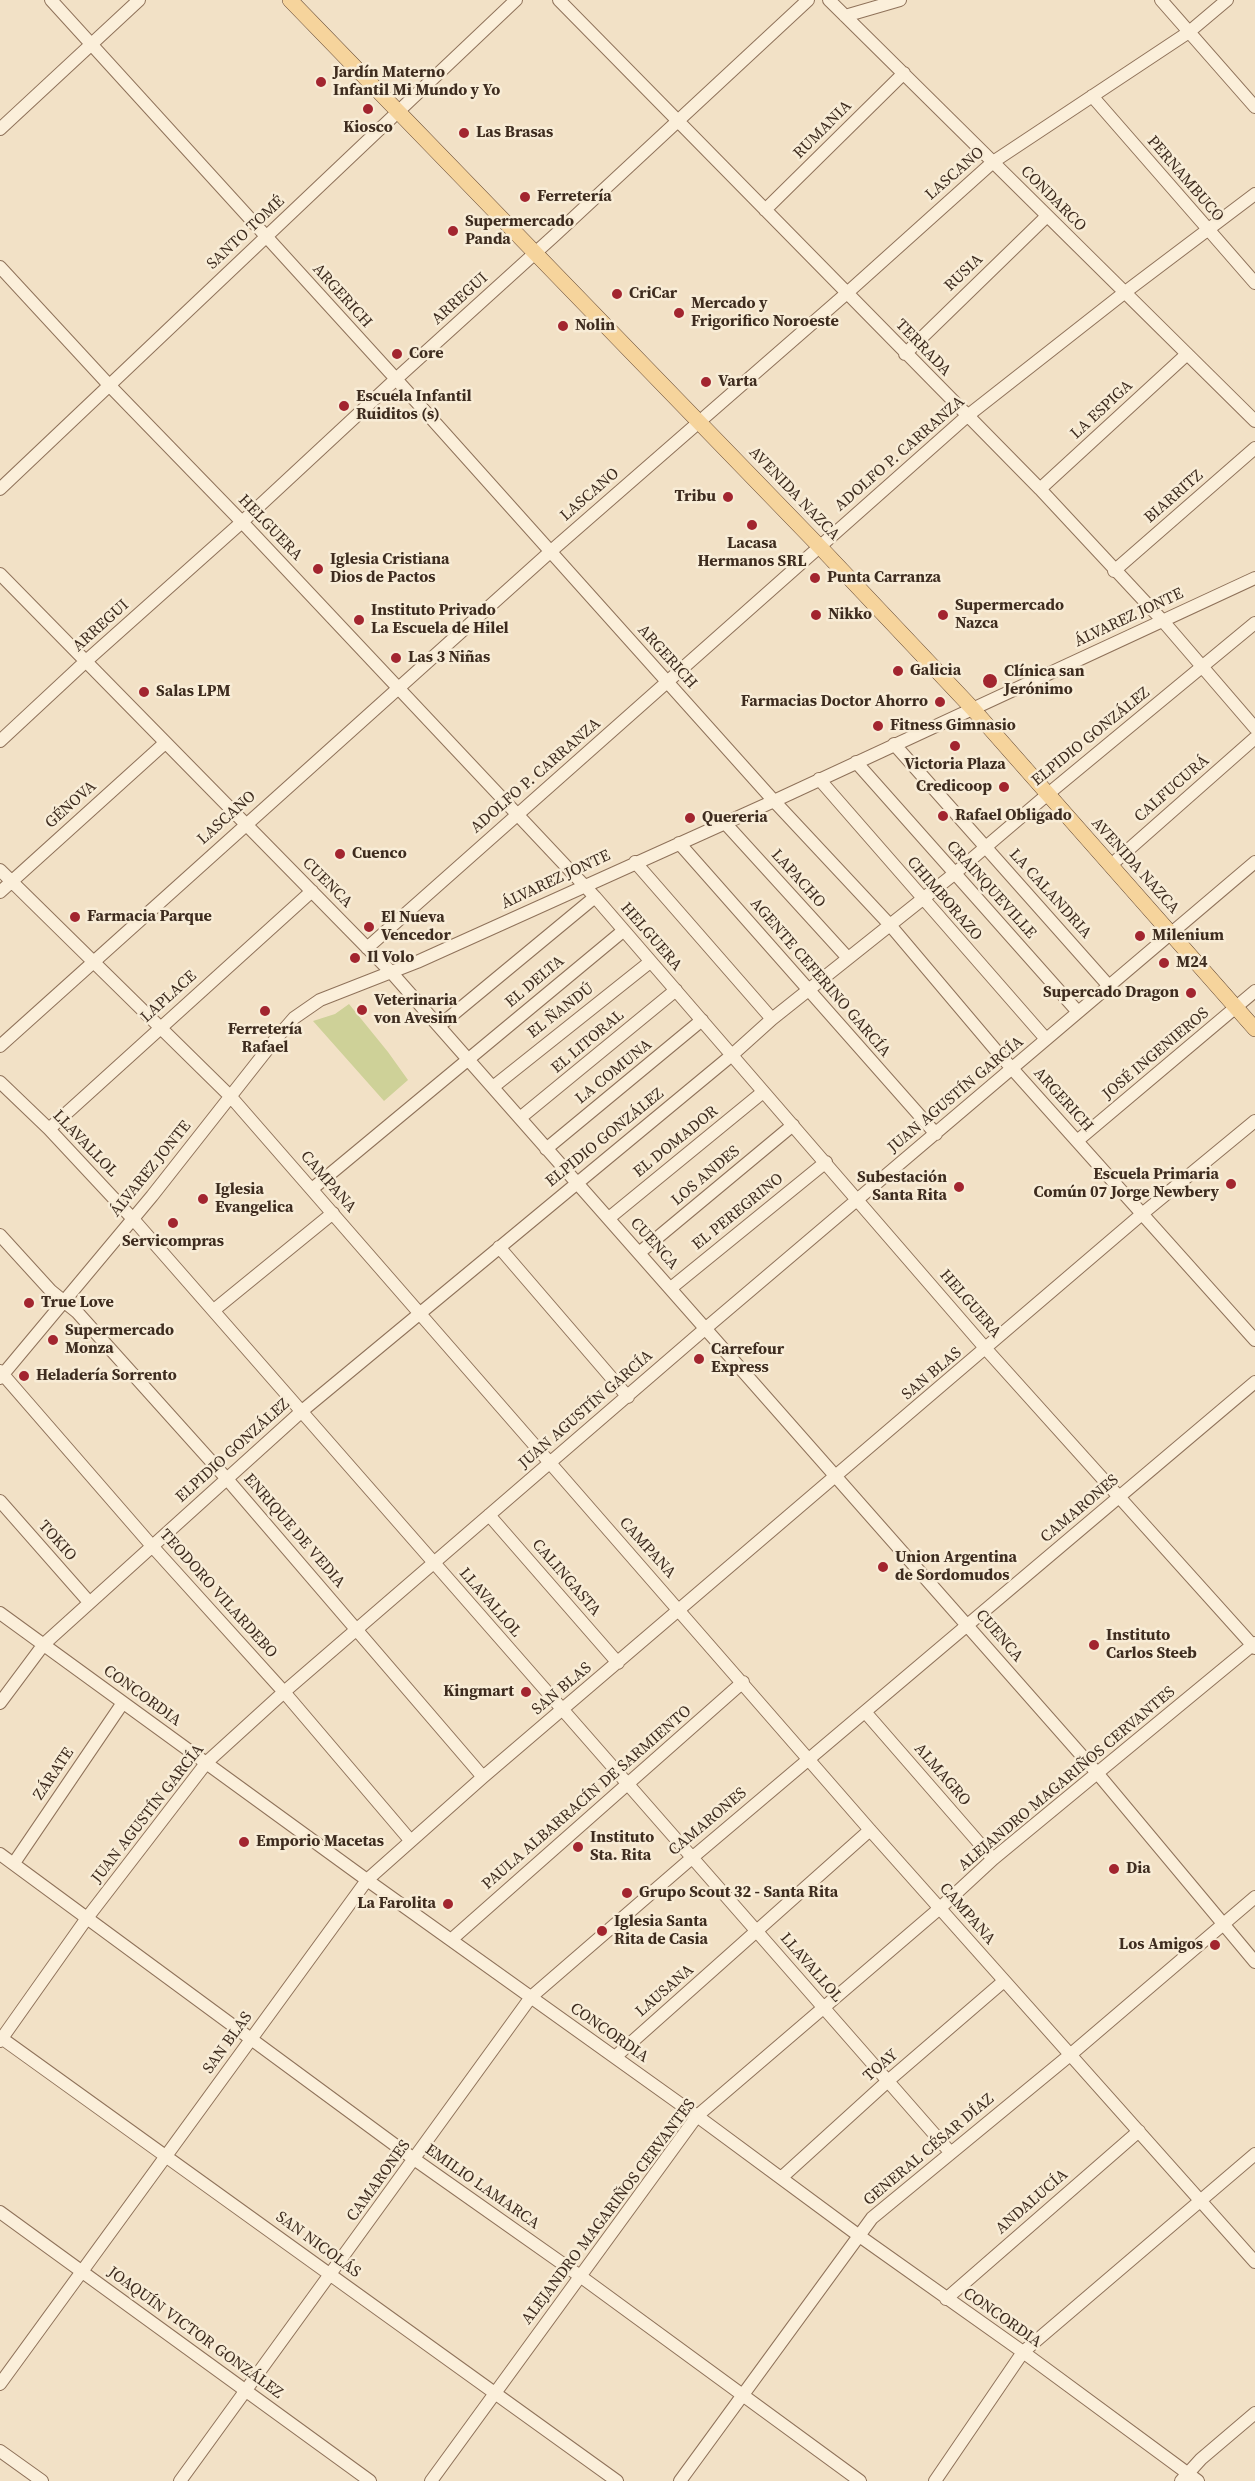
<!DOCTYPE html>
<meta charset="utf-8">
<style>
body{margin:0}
canvas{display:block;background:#f2e1c6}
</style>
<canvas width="1255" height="2481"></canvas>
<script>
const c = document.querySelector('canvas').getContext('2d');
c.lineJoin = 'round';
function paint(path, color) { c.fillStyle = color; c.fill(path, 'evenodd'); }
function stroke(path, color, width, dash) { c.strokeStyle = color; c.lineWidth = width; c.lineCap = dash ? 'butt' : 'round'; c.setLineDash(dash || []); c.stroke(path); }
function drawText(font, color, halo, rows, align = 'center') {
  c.font = font + ' "Source Serif 4",serif'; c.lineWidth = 5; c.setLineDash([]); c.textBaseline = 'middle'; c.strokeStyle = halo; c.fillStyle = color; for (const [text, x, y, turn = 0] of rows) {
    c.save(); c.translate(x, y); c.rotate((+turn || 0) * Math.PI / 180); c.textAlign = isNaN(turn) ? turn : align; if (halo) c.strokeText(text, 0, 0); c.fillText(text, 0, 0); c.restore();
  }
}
paint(new Path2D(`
 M349,1004l39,48 20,28 -24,21 -71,-80 22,-7z`), '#ced198');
const minor = new Path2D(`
 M51,0l345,379 378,422 116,124 109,129 256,286
 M559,0l481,489 122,131 93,108
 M829,0l426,421
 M1161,0l94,107
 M845,16l55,-16
 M1092,96l163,187
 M0,129l139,-129
 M765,210l139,-137
 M0,267l109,118 133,137 353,375 391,452 269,299
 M905,354l142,-138
 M0,489l516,-489
 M1040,489l146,-134
 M1114,571l141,-123
 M0,574l391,398 707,802 157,188
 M0,741l85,-79 157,-140 154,-143 159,-144 253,-235
 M894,744l214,241
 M856,762l222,250
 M819,779l227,260
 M725,823l122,134
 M679,843l257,291
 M635,862l137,157
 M1111,865l144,-127
 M0,870l231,227 639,733 385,432
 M0,892l165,-149
 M367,948l599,-531 158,-124 131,-99
 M439,1026l156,-129
 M0,1046l550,-494 297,-259 146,-131 196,-130 38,-32
 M0,1082l49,47 84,90 817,933
 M493,1087l157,-125
 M520,1118l156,-128
 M49,1129l263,-238
 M1077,1141l178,-150
 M546,1149l156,-129
 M312,1189l311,-258
 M609,1218l154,-126
 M0,1235l51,56 26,21 150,167 256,298
 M499,1247l129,150
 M639,1253l154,-128
 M671,1288l155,-126
 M214,1310l119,-97
 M0,1371l152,175 132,146 126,148
 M0,1378l152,-182 122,-155 20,-23 26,-18 97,-38 357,-161 481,-223
 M0,1501l89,101
 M489,1515l129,148
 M0,1613l367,267 330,236 161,119 165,117 175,129
 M0,1703l44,-59 258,-233 430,-356 40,-36 182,-145 94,-80 207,-171
 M866,1713l127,146
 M0,1854l414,305 166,117 280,205
 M14,1863l108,-159
 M452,1939l291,-257
 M0,2037l617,444
 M0,2041l87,-123 120,-156 77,-70 422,-364 549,-466
 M615,2057l255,-227
 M781,2178l108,-98 115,-99
 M0,2212l370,269
 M946,2299l193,-168
 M0,2384l367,-504 116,-103 659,-563 113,-93
 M0,2451l42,30
 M180,2481l351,-484 162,-140 562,-475
 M431,2481l266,-365 243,-208 53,-49 262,-216
 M680,2481l192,-263 198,-163 185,-158
 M935,2481l88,-129 232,-198
 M1181,2481l20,-22 54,-46`);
const major = new Path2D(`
 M290,0l530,547 152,161 283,321`);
stroke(minor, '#8f725a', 14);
stroke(major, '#5c402e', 16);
stroke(minor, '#fbefda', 12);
stroke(major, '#f6d49c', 15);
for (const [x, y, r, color] of [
 [321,82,6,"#a2252f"],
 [368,109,6,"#a2252f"],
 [464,133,6,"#a2252f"],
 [525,197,6,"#a2252f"],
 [453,231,6,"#a2252f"],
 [617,294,6,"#a2252f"],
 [679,313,6,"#a2252f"],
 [563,326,6,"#a2252f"],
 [397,354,6,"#a2252f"],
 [706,382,6,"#a2252f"],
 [344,406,6,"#a2252f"],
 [728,497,6,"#a2252f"],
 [752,525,6,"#a2252f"],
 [318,569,6,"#a2252f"],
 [815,578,6,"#a2252f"],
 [816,615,6,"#a2252f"],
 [943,615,6,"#a2252f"],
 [359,620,6,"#a2252f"],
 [396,658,6,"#a2252f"],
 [898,671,6,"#a2252f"],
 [990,681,8,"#a2252f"],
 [144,692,6,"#a2252f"],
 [940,702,6,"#a2252f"],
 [878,726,6,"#a2252f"],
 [955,746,6,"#a2252f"],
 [1004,787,6,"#a2252f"],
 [943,816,6,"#a2252f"],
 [690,818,6,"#a2252f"],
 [340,854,6,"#a2252f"],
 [75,917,6,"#a2252f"],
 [369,927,6,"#a2252f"],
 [1140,936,6,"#a2252f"],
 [355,958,6,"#a2252f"],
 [1164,963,6,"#a2252f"],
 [1191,993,6,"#a2252f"],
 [362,1010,6,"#a2252f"],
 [265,1011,6,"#a2252f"],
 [1231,1184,6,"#a2252f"],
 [959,1187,6,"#a2252f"],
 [203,1199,6,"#a2252f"],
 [173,1223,6,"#a2252f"],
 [29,1303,6,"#a2252f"],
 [53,1340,6,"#a2252f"],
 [699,1359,6,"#a2252f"],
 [24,1376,6,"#a2252f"],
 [883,1567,6,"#a2252f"],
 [1094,1645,6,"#a2252f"],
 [526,1692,6,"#a2252f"],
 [244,1842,6,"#a2252f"],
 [578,1847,6,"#a2252f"],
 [1114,1869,6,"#a2252f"],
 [627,1893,6,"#a2252f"],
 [448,1904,6,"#a2252f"],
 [602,1931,6,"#a2252f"],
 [1215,1945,6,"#a2252f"]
]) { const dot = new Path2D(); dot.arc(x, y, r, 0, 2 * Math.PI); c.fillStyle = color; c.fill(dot); stroke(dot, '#f8ecd6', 2); }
drawText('bold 16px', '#3e2c1f', '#f8ecd6', [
 ["Jardín Materno",333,73],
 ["Infantil Mi Mundo y Yo",333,91],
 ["Kiosco",368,128,"center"],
 ["Las Brasas",476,133],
 ["Ferretería",537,197],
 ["Supermercado",465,222],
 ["Panda",465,240],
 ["CriCar",629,294],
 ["Mercado y",691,304],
 ["Frigorifico Noroeste",691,322],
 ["Nolin",575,326],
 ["Core",409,354],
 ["Varta",718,382],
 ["Escuela Infantil",356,397],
 ["Ruiditos (s)",356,415],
 ["Tribu",716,497,"right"],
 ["Lacasa",752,544,"center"],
 ["Hermanos SRL",752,562,"center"],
 ["Iglesia Cristiana",330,560],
 ["Dios de Pactos",330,578],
 ["Punta Carranza",827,578],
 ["Supermercado",955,606],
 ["Nazca",955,624],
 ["Instituto Privado",371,611],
 ["La Escuela de Hilel",371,629],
 ["Nikko",828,615],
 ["Las 3 Niñas",408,658],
 ["Galicia",910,671],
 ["Clínica san",1004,672],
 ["Jerónimo",1004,690],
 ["Salas LPM",156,692],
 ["Farmacias Doctor Ahorro",928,702,"right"],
 ["Fitness Gimnasio",890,726],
 ["Victoria Plaza",955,765,"center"],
 ["Credicoop",992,787,"right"],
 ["Rafael Obligado",955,816],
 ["Quereria",702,818],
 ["Cuenco",352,854],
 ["Farmacia Parque",87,917],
 ["El Nueva",381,918],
 ["Vencedor",381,936],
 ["Milenium",1152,936],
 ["Il Volo",367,958],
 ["M24",1176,963],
 ["Supercado Dragon",1179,993,"right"],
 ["Veterinaria",374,1001],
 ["von Avesim",374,1019],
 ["Ferretería",265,1030,"center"],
 ["Rafael",265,1048,"center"],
 ["Escuela Primaria",1219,1175,"right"],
 ["Común 07 Jorge Newbery",1219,1193,"right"],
 ["Subestación",947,1178,"right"],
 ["Santa Rita",947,1196,"right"],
 ["Iglesia",215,1190],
 ["Evangelica",215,1208],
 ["Servicompras",173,1242,"center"],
 ["True Love",41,1303],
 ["Supermercado",65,1331],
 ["Monza",65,1349],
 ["Carrefour",711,1350],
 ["Express",711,1368],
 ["Heladería Sorrento",36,1376],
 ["Union Argentina",895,1558],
 ["de Sordomudos",895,1576],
 ["Instituto",1106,1636],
 ["Carlos Steeb",1106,1654],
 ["Kingmart",514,1692,"right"],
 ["Instituto",590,1838],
 ["Sta. Rita",590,1856],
 ["Emporio Macetas",256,1842],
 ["Dia",1126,1869],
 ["Grupo Scout 32 - Santa Rita",639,1893],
 ["La Farolita",436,1904,"right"],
 ["Iglesia Santa",614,1922],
 ["Rita de Casia",614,1940],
 ["Los Amigos",1203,1945,"right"]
], 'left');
drawText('16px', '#3e2c1f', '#f8ecd6', [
 ["RUMANIA",823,130,-45],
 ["LASCANO",955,174,-41],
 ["PERNAMBUCO",1185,179,49],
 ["CONDARCO",1053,199,45],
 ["SANTO TOMÉ",246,233,-43],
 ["RUSIA",964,273,-44],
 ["ARGERICH",342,296,48],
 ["ARREGUI",460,299,-42],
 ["TERRADA",923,348,46],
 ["LA ESPIGA",1102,410,-43],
 ["ADOLFO P. CARRANZA",900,454,-41],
 ["AVENIDA NAZCA",794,494,46],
 ["LASCANO",590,495,-41],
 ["BIARRITZ",1174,497,-41],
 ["HELGUERA",270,528,46],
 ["ÁLVAREZ JONTE",1129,618,-25],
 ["ARREGUI",101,626,-42],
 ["ARGERICH",667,657,48],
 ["ELPIDIO GONZÁLEZ",1091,737,-39],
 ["ADOLFO P. CARRANZA",536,776,-41],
 ["CALFUCURÁ",1172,789,-41],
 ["GÉNOVA",71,805,-42],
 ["LASCANO",227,818,-42],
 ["AVENIDA NAZCA",1135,866,48],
 ["LAPACHO",798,879,48],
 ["ÁLVAREZ JONTE",556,880,-25],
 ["CUENCA",327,883,45],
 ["CRAINQUEVILLE",991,890,48],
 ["LA CALANDRIA",1050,894,48],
 ["CHIMBORAZO",944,899,49],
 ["HELGUERA",651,937,49],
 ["AGENTE CEFERINO GARCÍA",820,978,49],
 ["EL DELTA",535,982,-40],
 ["LAPLACE",169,997,-42],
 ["EL ÑANDÚ",561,1011,-38],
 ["EL LITORAL",588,1042,-40],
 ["JOSÉ INGENIEROS",1156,1054,-40],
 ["LA COMUNA",614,1072,-39],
 ["JUAN AGUSTÍN GARCÍA",956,1095,-40],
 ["ARGERICH",1063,1100,48],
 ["ELPIDIO GONZÁLEZ",605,1138,-39],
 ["EL DOMADOR",676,1142,-39],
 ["LLAVALLOL",85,1144,46],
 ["ÁLVAREZ JONTE",151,1169,-51],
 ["LOS ANDES",706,1176,-40],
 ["CAMPANA",328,1182,49],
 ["EL PEREGRINO",738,1212,-39],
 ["CUENCA",654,1244,48],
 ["HELGUERA",970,1304,49],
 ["SAN BLAS",932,1374,-40],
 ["JUAN AGUSTÍN GARCÍA",586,1410,-41],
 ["ELPIDIO GONZÁLEZ",233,1451,-42],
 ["CAMARONES",1080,1509,-40],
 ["ENRIQUE DE VEDIA",294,1531,49],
 ["TOKIO",57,1541,48],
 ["CAMPANA",647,1548,48],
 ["CALINGASTA",566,1578,49],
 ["TEODORO VILARDEBO",218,1594,48],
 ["LLAVALLOL",490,1603,49],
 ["CUENCA",999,1636,49],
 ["SAN BLAS",562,1689,-40],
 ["CONCORDIA",142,1696,36],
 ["ZÁRATE",54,1774,-56],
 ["ALMAGRO",942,1775,49],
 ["ALEJANDRO MAGARIÑOS CERVANTES",1067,1779,-40],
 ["PAULA ALBARRACÍN DE SARMIENTO",587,1798,-41],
 ["JUAN AGUSTÍN GARCÍA",148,1814,-52],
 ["CAMARONES",708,1822,-40],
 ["CAMPANA",967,1914,49],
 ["LLAVALLOL",811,1968,49],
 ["LAUSANA",665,1991,-41],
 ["CONCORDIA",609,2033,35],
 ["SAN BLAS",228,2043,-54],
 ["TOAY",881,2066,-41],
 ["GENERAL CÉSAR DÍAZ",929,2150,-40],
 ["CAMARONES",379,2181,-54],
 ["EMILIO LAMARCA",482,2187,35],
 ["ANDALUCÍA",1032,2202,-41],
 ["ALEJANDRO MAGARIÑOS CERVANTES",609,2212,-53],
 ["SAN NICOLÁS",318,2245,36],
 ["CONCORDIA",1002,2318,35],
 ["JOAQUÍN VICTOR GONZÁLEZ",195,2333,36]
]);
</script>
